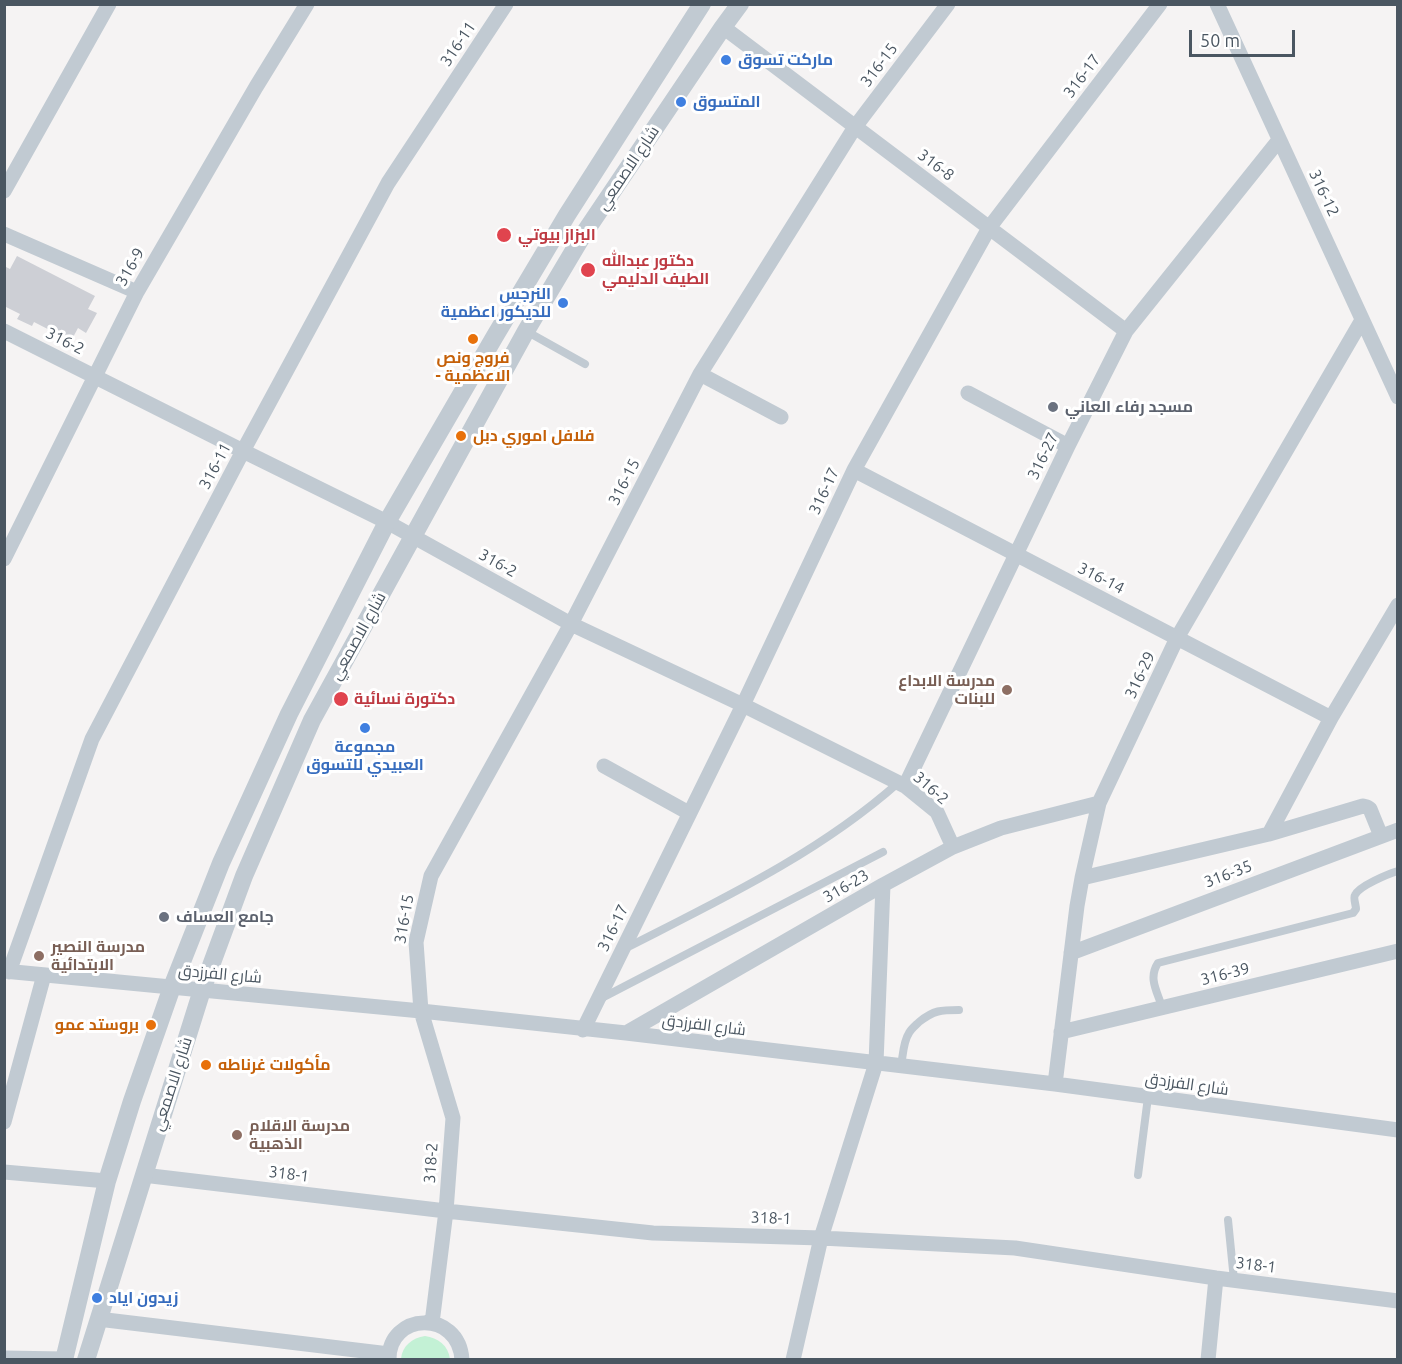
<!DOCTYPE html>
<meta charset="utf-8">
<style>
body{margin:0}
#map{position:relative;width:1402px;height:1364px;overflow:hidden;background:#f5f3f3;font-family:Ubuntu,sans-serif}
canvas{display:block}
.frame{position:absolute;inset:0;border:6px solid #4a5661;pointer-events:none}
.scale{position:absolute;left:1189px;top:30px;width:106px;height:27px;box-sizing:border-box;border:3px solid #4a5661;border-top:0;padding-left:8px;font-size:18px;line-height:21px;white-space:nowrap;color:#4a5661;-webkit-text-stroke:4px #fff;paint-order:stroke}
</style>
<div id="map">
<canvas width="1402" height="1364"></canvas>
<div class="frame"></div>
<div class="scale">50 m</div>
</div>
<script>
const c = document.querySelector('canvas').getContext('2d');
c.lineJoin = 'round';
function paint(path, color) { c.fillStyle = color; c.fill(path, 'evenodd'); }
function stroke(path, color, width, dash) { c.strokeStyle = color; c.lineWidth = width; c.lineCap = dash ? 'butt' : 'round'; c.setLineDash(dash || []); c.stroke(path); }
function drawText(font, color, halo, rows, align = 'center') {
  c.font = font + ' Ubuntu,Cairo,sans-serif'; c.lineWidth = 6; c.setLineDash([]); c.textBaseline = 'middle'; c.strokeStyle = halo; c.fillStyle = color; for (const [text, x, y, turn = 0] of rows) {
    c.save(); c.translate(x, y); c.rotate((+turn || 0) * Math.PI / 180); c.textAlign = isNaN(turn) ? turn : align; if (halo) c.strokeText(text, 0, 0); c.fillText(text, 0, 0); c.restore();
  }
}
paint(new Path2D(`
 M425,1336c13,2 23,9 25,23h-49c1,-13 11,-21 24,-23z`), '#c3f1d5');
paint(new Path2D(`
 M17,256l78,40 -7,13 9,4 -11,20 -8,-5 -7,13 -37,-19 -2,4 -15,-7 3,-5 -16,-8v-40l6,3z`), '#cdcfd5');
stroke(new Path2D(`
 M526,331l59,33
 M626,948c94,-48 192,-94 272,-165
 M600,999l283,-147
 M1162,1007c-5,-16 -14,-29 -4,-44l195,-50 3,-4c0,-4 -3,-11 -1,-14 4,-9 33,-21 43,-24
 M901,1066c2,-10 2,-24 8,-33 2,-4 7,-8 10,-11 15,-12 22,-12 40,-12
 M1138,1175l10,-78
 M1228,1220l6,60`), '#c1cad2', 8);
stroke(new Path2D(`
 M1217,4l181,393
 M723,27l403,304
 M4,191l105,-187
 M4,234l133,58
 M4,331l239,120 144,71 184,102 172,81 162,81 32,26 16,35
 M700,374l81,43
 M968,393l100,53
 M854,470l477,248
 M4,559l133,-267 119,-205 51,-83
 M604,766l85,47
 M905,786l163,-340 58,-115 153,-191
 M1269,834l62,-116 67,-113
 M1082,878l187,-44 94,-28 4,1 3,2 11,27
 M1071,953l327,-123
 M4,971l417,40 205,22 429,51 343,46
 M9,972l83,-233 151,-288 145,-268 118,-179
 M583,1030l160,-325 111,-235 135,-242 171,-224
 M1061,1032l337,-81
 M626,1033l257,-148 70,-38 48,-19 98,-25
 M1055,1084l22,-178 5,-28 17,-75 78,-165 185,-318
 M4,1122l40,-147
 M4,1172l103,9
 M143,1175l303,36 207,22 168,5 194,10 201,30 182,23
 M98,1319l291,35
 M432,1323l14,-112 7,-93 -32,-107 -5,-69 15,-66 140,-252 129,-250 155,-247 93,-123
 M4,1358l60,1
 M389,1360c-1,-48 70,-51 73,0
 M793,1360l28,-122 55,-175 7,-178
 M1208,1360l8,-82`), '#c1cad2', 15);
stroke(new Path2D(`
 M64,1360l43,-179 25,-80 40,-114 49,-124 68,-149 98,-192 108,-186 72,-121 135,-211
 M86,1360l116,-370 42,-114 68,-156 214,-389 57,-96 140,-208 17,-23`), '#c1cad2', 18);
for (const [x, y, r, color] of [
 [726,60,6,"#3f7fe0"],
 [681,102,6,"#3f7fe0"],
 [504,235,8,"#e0444e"],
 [588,270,8,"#e0444e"],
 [563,303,6,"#3f7fe0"],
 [473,339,6,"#e8710a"],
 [1053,407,6,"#6b7280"],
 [461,436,6,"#e8710a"],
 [1007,690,6,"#8d6e63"],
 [341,699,8,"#e0444e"],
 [365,728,6,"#3f7fe0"],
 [164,917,6,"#6b7280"],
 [39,956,6,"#8d6e63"],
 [151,1025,6,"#e8710a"],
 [206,1065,6,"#e8710a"],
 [237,1135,6,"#8d6e63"],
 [97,1298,6,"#3f7fe0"]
]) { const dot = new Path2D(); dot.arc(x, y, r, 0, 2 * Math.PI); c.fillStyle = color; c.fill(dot); stroke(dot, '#fff', 2); }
drawText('16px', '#4a5661', '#fff', [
 ["316-11",458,44,-56],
 ["316-15",879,65,-53],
 ["316-17",1082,76,-53],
 ["316-8",936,165,37],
 ["شارع الاصمعي",628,168,-56],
 ["316-12",1324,193,65],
 ["316-9",130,267,-60],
 ["316-2",65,341,27],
 ["316-27",1043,456,-64],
 ["316-11",215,466,-62],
 ["316-15",624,482,-63],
 ["316-17",824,491,-65],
 ["316-2",498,563,29],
 ["316-14",1101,578,27],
 ["شارع الاصمعي",358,636,-61],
 ["316-29",1140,675,-65],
 ["316-2",931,788,41],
 ["316-35",1228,874,-21],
 ["316-23",846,886,-30],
 ["316-15",404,919,-80],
 ["316-17",613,928,-64],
 ["شارع الفرزدق",220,974,5],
 ["316-39",1225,974,-14],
 ["شارع الفرزدق",704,1025,7],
 ["شارع الاصمعي",172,1084,-72],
 ["شارع الفرزدق",1187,1084,8],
 ["318-2",431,1163,-86],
 ["318-1",289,1174,7],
 ["318-1",771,1218,2],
 ["318-1",1256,1265,7]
]);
drawText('bold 16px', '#366cbe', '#fff', [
 ["ماركت تسوق",738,60],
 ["المتسوق",693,102],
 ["النرجس",551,294,"right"],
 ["للديكور اعظمية",551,312,"right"],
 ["مجموعة",365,747,"center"],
 ["العبيدي للتسوق",365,765,"center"],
 ["زيدون اياد",109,1298]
], 'left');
drawText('bold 16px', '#be3a42', '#fff', [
 ["البزاز بيوتي",518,235],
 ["دكتور عبدالله",602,261],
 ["الطيف الدليمي",602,279],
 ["دكتورة نسائية",354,699]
], 'left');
drawText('bold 16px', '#c56008', '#fff', [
 ["فروج ونص",473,358,"center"],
 ["- الاعظمية",473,376,"center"],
 ["فلافل اموري دبل",473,436],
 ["بروستد عمو",139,1025,"right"],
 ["مأكولات غرناطه",218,1065]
], 'left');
drawText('bold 16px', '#5b616d', '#fff', [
 ["مسجد رفاء العاني",1065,407],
 ["جامع العساف",176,917]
], 'left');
drawText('bold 16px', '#785e54', '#fff', [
 ["مدرسة الابداع",995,681,"right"],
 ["للبنات",995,699,"right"],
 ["مدرسة النصير",51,947],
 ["الابتدائية",51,965],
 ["مدرسة الاقلام",249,1126],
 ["الذهبية",249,1144]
], 'left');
</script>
